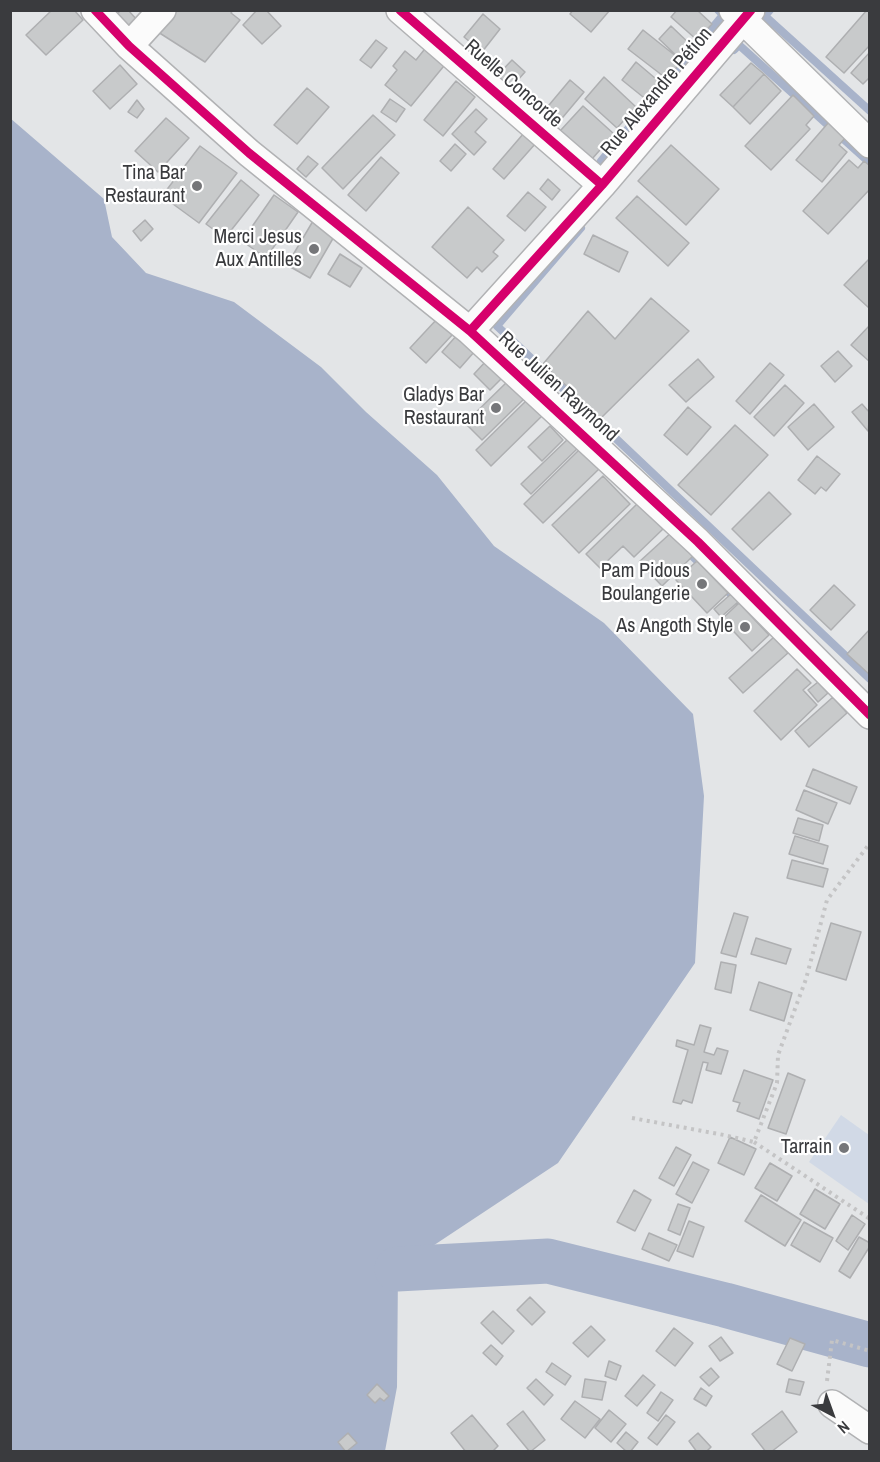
<!DOCTYPE html>
<meta charset="utf-8">
<style>
body{margin:0}
#map{position:relative;width:880px;height:1462px;overflow:hidden;background:#e3e5e7;font-family:"Archivo Narrow",sans-serif}
canvas{display:block}
.frame{position:absolute;inset:0;border:12px solid #3a3b3e;pointer-events:none}
.north{position:absolute;left:802px;top:1384px;width:60px;height:60px;-webkit-text-stroke:4px #fff;paint-order:stroke;rotate:139deg;font-size:16px;font-weight:700;line-height:24px;text-align:center;color:#3a3b3e}
.north::after{content:'';display:block;margin:auto;width:21px;height:27px;background:#3a3b3e;clip-path:polygon(50% 0,100% 100%,50% 72%,0 100%)}
</style>
<div id="map">
<canvas width="880" height="1462"></canvas>
<div class="frame"></div>
<div class="north">N</div>
</div>
<script>
const c = document.querySelector('canvas').getContext('2d');
c.lineJoin = 'round';
function paint(path, color) { c.fillStyle = color; c.fill(path, 'evenodd'); }
function stroke(path, color, width, dash) { c.strokeStyle = color; c.lineWidth = width; c.lineCap = dash ? 'butt' : 'round'; c.setLineDash(dash || []); c.stroke(path); }
function drawText(font, color, halo, rows, align = 'center') {
  c.font = font + ' "Archivo Narrow",sans-serif'; c.lineWidth = 4.5; c.setLineDash([]); c.textBaseline = 'middle'; c.strokeStyle = halo; c.fillStyle = color; for (const [text, x, y, turn = 0] of rows) {
    c.save(); c.translate(x, y); c.rotate((+turn || 0) * Math.PI / 180); c.textAlign = isNaN(turn) ? turn : align; if (halo) c.strokeText(text, 0, 0); c.fillText(text, 0, 0); c.restore();
  }
}
paint(new Path2D(`
 M841,1115l28,20v69l-60,-42z`), '#d1d9e6');
paint(new Path2D(`
 M10,118l94,81 8,38 34,36 88,29 87,65 45,45 71,63 57,71 110,77 89,91 11,82 -9,167 -137,200 -160,106 -1,118 -12,64h-374z`), '#a8b3ca');
stroke(new Path2D(`
 M770,10l-5,6 105,95
 M734,50l5,-5 131,118
 M601,161l122,-146 -5,-5
 M581,228l-84,98 373,353
 M687,551l79,78`), '#a8b3ca', 8);
stroke(new Path2D(`
 M397,1269l151,-8 177,44 145,40`), '#a8b3ca', 45);
const building = new Path2D(`
 M52,10h22l9,10 -37,35 -20,-20z
 M121,10h7l10,11 -9,9 -14,-14z
 M175,10h58l-2,3 9,7 -35,42 -47,-30z
 M257,10h9l15,16 -19,18 -19,-19z
 M573,10h37l-19,22 -21,-18z
 M677,10h20l15,14 -15,16 -26,-23z
 M867,10h3v35l-26,28 -18,-16z
 M483,14l17,15 -18,23 -18,-15z
 M671,26l23,22 -12,13 -23,-22z
 M643,30l39,31 -15,18 -39,-30z
 M376,40l11,8 -16,20 -11,-8z
 M428,45l20,16 -37,45 -26,-21 12,-15 -4,-4 12,-15 11,9z
 M870,52v25l-7,7 -12,-11z
 M512,60l13,12 -17,19 -14,-12z
 M636,62l26,22 -14,17 -26,-21z
 M751,63l13,11 -31,33 -13,-12z
 M120,65l17,19 -27,25 -17,-18z
 M764,74l17,17 -31,33 -17,-17z
 M604,77l32,30 -19,21 -32,-29z
 M570,80l14,12 -26,31 -14,-12z
 M456,81l19,16 -32,39 -19,-16z
 M307,88l22,19 -32,37 -23,-19z
 M793,95l21,21 -8,9 4,4 -39,41 -26,-24z
 M390,99l15,10 -9,13 -15,-10z
 M137,100l7,9 -7,9 -9,-6z
 M583,106l31,28 -22,25 -32,-28z
 M476,109l11,10 -12,13 11,10 -12,13 -22,-21z
 M373,115l22,20 -52,54 -21,-21z
 M166,118l23,20 -31,34 -23,-21z
 M829,122l17,15 -7,8 8,7 -25,30 -26,-22z
 M524,133l12,10 -32,36 -11,-10z
 M455,144l11,10 -15,17 -11,-10z
 M671,145l48,44 -33,36 -48,-44z
 M200,146l37,27 -38,50 -37,-27z
 M308,156l10,8 -12,13 -9,-8z
 M381,157l18,16 -33,38 -18,-16z
 M849,160l9,8 6,-7 6,5v23l-42,45 -25,-23z
 M548,179l12,11 -8,10 -12,-11z
 M241,180l18,15 -34,43 -19,-14z
 M528,192l18,15 -21,24 -18,-15z
 M274,195l24,17 -32,46 -24,-17z
 M637,196l52,47 -21,23 -52,-48z
 M468,207l36,33 -11,12 5,4 -16,16 -5,-5 -10,11 -35,-31z
 M145,220l8,9 -12,12 -8,-10z
 M313,221l22,14 -25,43 -23,-13z
 M593,235l35,17 -9,20 -35,-18z
 M340,254l22,14 -12,19 -22,-13z
 M870,258v49l-1,1 -25,-23z
 M651,298l38,33 -88,87 -58,-54 45,-53 27,28z
 M437,319l16,15 -27,29 -16,-15z
 M870,325v37l-19,-17z
 M457,335l18,16 -15,17 -18,-16z
 M838,351l14,15 -17,16 -14,-16z
 M698,359l16,18 -28,25 -17,-17z
 M487,360l17,16 -14,14 -16,-16z
 M770,363l14,12 -34,39 -14,-13z
 M509,380l17,17 -44,43 -17,-17z
 M785,385l19,18 -30,33 -20,-19z
 M530,397l15,16 -54,53 -15,-16z
 M814,404l20,23 -26,23 -20,-23z
 M862,404l8,9 -2,18 -16,-19z
 M688,407l23,20 -24,28 -23,-20z
 M735,425l33,30 -57,60 -33,-30z
 M550,426l13,14 -21,21 -14,-14z
 M569,438l9,10 -47,46 -10,-10z
 M580,449l19,20 -56,54 -19,-19z
 M817,456l23,18 -14,17 -5,-4 -6,7 -17,-14z
 M603,476l27,28 -51,49 -27,-28z
 M769,492l22,22 -38,36 -21,-21z
 M638,503l25,26 -29,28 -11,-11 -23,22 -14,-14z
 M673,531l22,23 -33,32 -23,-24z
 M697,561l31,32 -21,20 -31,-33z
 M834,585l21,20 -24,25 -21,-20z
 M731,594l7,8 -17,15 -7,-8z
 M739,603l30,32 -17,16 -30,-32z
 M870,629v46l-23,-21z
 M774,637l14,16 -45,40 -14,-15z
 M797,669l14,14 -8,7 14,15 -36,35 -27,-29z
 M818,682l10,11 -10,9 -10,-12z
 M833,697l14,16 -38,34 -14,-16z
 M813,769l44,18 -7,17 -44,-18z
 M804,790l33,13 -9,21 -32,-14z
 M798,818l25,7 -4,16 -26,-8z
 M795,836l33,10 -5,18 -34,-10z
 M792,860l36,9 -5,18 -36,-9z
 M734,913l14,4 -12,40 -15,-4z
 M831,923l30,9 -15,48 -30,-9z
 M756,938l35,11 -5,15 -35,-10z
 M721,962l15,3 -5,28 -16,-4z
 M759,982l33,11 -8,28 -34,-11z
 M700,1025l11,3 -7,24 10,3 3,-7 11,3 -7,23 -15,-4 2,-7 -5,-1 -11,41 -9,-3 -2,4 -8,-2 15,-52 -12,-4 1,-6 17,5z
 M744,1070l29,10 -14,39 -22,-8 3,-8 -7,-2z
 M788,1073l17,7 -19,54 -18,-6z
 M730,1137l26,12 -12,26 -26,-12z
 M676,1147l15,8 -17,31 -15,-8z
 M693,1162l16,8 -17,33 -16,-9z
 M770,1163l22,13 -15,25 -22,-13z
 M815,1189l25,15 -15,25 -25,-15z
 M634,1190l17,10 -16,31 -18,-9z
 M761,1195l40,25 -16,26 -40,-25z
 M678,1204l12,4 -10,27 -12,-5z
 M852,1215l13,9 -17,26 -12,-9z
 M689,1221l15,6 -11,30 -16,-6z
 M804,1222l29,16 -13,24 -29,-17z
 M649,1233l28,12 -8,16 -27,-12z
 M859,1237l11,6v3l-20,32 -11,-7z
 M530,1297l15,15 -13,13 -15,-15z
 M493,1311l21,20 -12,13 -21,-21z
 M591,1326l14,14 -17,17 -15,-14z
 M674,1328l19,15 -18,23 -19,-15z
 M721,1337l12,16 -13,8 -11,-15z
 M790,1338l15,6 -13,27 -15,-7z
 M491,1345l12,11 -7,9 -13,-12z
 M609,1361l12,5 -5,14 -11,-4z
 M552,1363l19,13 -6,9 -19,-13z
 M711,1368l8,9 -10,9 -9,-9z
 M643,1375l12,10 -18,21 -12,-10z
 M536,1379l17,16 -9,10 -17,-17z
 M585,1379l21,3 -4,18 -20,-3z
 M789,1379l15,3 -4,13 -14,-3z
 M377,1384l12,12 -5,5 -4,-3 -5,5 -8,-8z
 M701,1388l11,8 -6,10 -12,-7z
 M661,1392l12,8 -15,21 -11,-8z
 M575,1401l25,18 -15,19 -24,-19z
 M609,1410l17,14 -15,18 -16,-14z
 M523,1411l22,29 -15,12 -23,-28z
 M782,1411l15,21 -26,20h-5l-14,-18z
 M472,1415l26,31 -6,6h-26l-15,-19z
 M666,1415l9,7 -18,23 -9,-7z
 M626,1432l12,10 -8,10h-3l-10,-9z
 M348,1433l9,10 -11,9 -8,-10z
 M698,1433l13,14 -5,5h-9l-8,-11z`);
paint(building, '#c8cacb');
stroke(building, '#aeafb1', 1.5);
const street = new Path2D(`
 M95,10l34,36 120,107 221,178 228,211 172,173
 M400,10l202,175
 M733,10l137,134
 M129,46l33,-36
 M470,331l132,-146 149,-175
 M832,1404l38,26`);
stroke(street, '#b1b2b4', 30);
stroke(new Path2D(`
 M632,1118l92,17 30,7 23,-59 1,-28 28,-76 21,-79 43,-57
 M754,1142l116,77
 M827,1381l5,-41 38,11`), '#c4c4c5', 4, [3, 4.5]);
stroke(street, '#fbfbfb', 27);
stroke(new Path2D(`
 M95,10l34,36 120,107 221,178 228,211 172,173
 M400,10l202,175
 M470,331l132,-146 149,-175`), '#d6006c', 9);
for (const [x, y, r, color] of [
 [197,186,6,"#757679"],
 [314,249,6,"#757679"],
 [496,408,6,"#757679"],
 [702,584,6,"#757679"],
 [745,627,6,"#757679"],
 [844,1148,6,"#757679"]
]) { const dot = new Path2D(); dot.arc(x, y, r, 0, 2 * Math.PI); c.fillStyle = color; c.fill(dot); stroke(dot, '#fff', 2); }
drawText('20px', '#3a3b3e', '#fff', [
 ["Ruelle Concorde",513,84,41],
 ["Rue Alexandre Pétion",657,92,-50],
 ["Rue Julien Raymond",558,387,42]
]);
drawText('20px', '#3a3b3e', '#fff', [
 ["Tina Bar",185,174],
 ["Restaurant",185,197],
 ["Merci Jesus",302,238],
 ["Aux Antilles",302,261],
 ["Gladys Bar",484,396],
 ["Restaurant",484,419],
 ["Pam Pidous",690,572],
 ["Boulangerie",690,595],
 ["As Angoth Style",733,627],
 ["Tarrain",832,1148]
], 'right');
</script>
